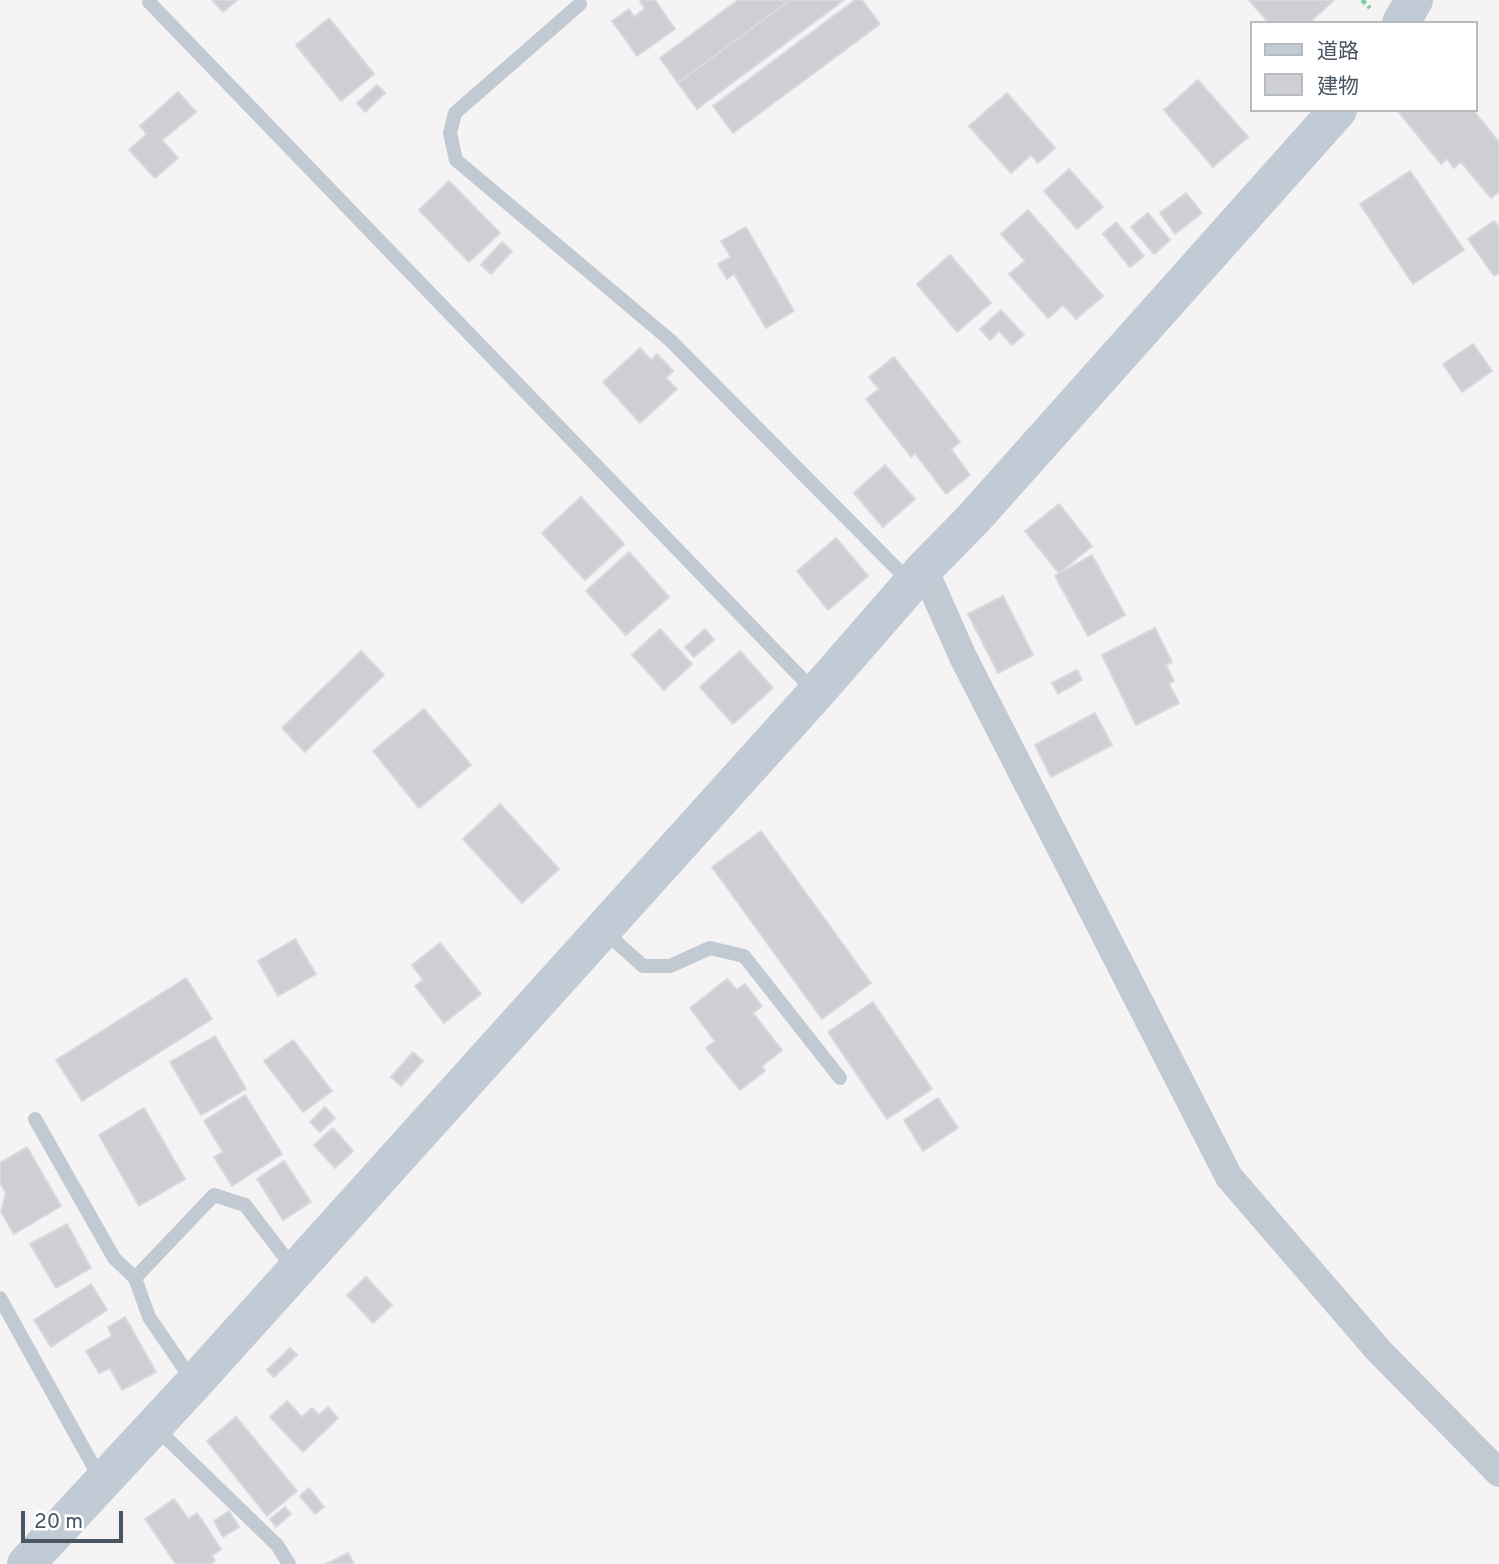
<!DOCTYPE html>
<meta charset="utf-8">
<style>
body{margin:0}
#map{position:relative;width:1499px;height:1564px;overflow:hidden;background:#f5f3f3;font-family:Overpass,"Noto Sans JP",sans-serif}
canvas{display:block}
.legend{position:absolute;left:1250px;top:21px;width:228px;height:91px;box-sizing:border-box;background:#fff;border:2px solid #b7bbc0;margin:0;padding:9px 12px;list-style:none;font-size:21px;color:#4a5661}
.legend li{display:flex;align-items:center;gap:14px;height:35px}
.legend b{width:35px;border:2px solid #b7bbc0}
.scale{position:absolute;left:21px;top:1511px;width:102px;height:32px;box-sizing:border-box;border:4px solid #4a5661;border-top:0;padding-left:9px;font-size:21px;line-height:24px;white-space:nowrap;color:#4a5661;-webkit-text-stroke:5px #fff;paint-order:stroke}
</style>
<div id="map">
<canvas width="1499" height="1564"></canvas>
<ul class="legend">
<li><b style="height:9px;background:#c1cbd6"></b>道路</li>
<li><b style="height:19px;background:#cdcfd5"></b>建物</li>
</ul>
<div class="scale">20 m</div>
</div>
<script>
const c = document.querySelector('canvas').getContext('2d');
c.lineJoin = 'round';
function paint(path, color) { c.fillStyle = color; c.fill(path, 'evenodd'); }
function stroke(path, color, width, dash) { c.strokeStyle = color; c.lineWidth = width; c.lineCap = dash ? 'butt' : 'round'; c.setLineDash(dash || []); c.stroke(path); }
const building = new Path2D(`
 M212,0h25l-14,12z
 M642,0h13l20,29 -38,27 -25,-35 17,-12 5,8 11,-9 -5,-6z
 M738,0h52l-112,83 -18,-25z
 M790,0h54l-147,109 -19,-26z
 M855,0h7l18,24 -147,109 -20,-27z
 M1249,0h85l-25,23h-40z
 M329,18l45,56 -33,27 -45,-56z
 M1198,80l50,57 -35,30 -49,-57z
 M377,85l8,8 -20,19 -8,-9z
 M178,92l18,20 -34,28 16,18 -23,20 -26,-28 18,-16 -7,-8z
 M1007,93l48,55 -17,15 -7,-8 -20,18 -42,-47z
 M1397,110h76l26,32v50l-8,6 -30,-36 -7,6 -7,-9 -6,5z
 M1069,169l34,38 -26,22 -33,-38z
 M1410,171l54,79 -51,34 -53,-80z
 M449,181l51,52 -31,29 -50,-52z
 M1186,193l16,20 -27,21 -15,-21z
 M1028,210l75,86 -27,23 -13,-14 -15,13 -39,-44 16,-13 -24,-27z
 M1148,213l22,27 -16,14 -23,-27z
 M1494,221l5,6v46l-5,3 -26,-37z
 M1116,222l28,34 -14,11 -27,-33z
 M746,227l48,84 -28,17 -32,-54 -7,5 -9,-15 13,-7 -10,-16z
 M502,242l10,9 -21,23 -10,-9z
 M950,255l41,48 -34,29 -40,-48z
 M1001,310l23,25 -12,10 -13,-14 -9,9 -10,-11z
 M1473,344l19,27 -30,21 -19,-28z
 M640,348l11,12 6,-6 16,17 -7,7 11,11 -37,34 -37,-41z
 M894,357l66,85 -9,7 19,26 -24,19 -31,-41 -4,4 -45,-58 13,-10 -10,-12z
 M885,465l30,34 -32,28 -29,-34z
 M581,497l43,47 -39,36 -43,-47z
 M1059,504l33,42 -33,27 -34,-42z
 M836,538l32,38 -40,34 -31,-39z
 M629,552l40,45 -43,38 -40,-44z
 M1092,555l33,60 -37,21 -33,-60z
 M1003,596l30,59 -35,18 -30,-59z
 M1155,628l17,34 -6,3 8,16 -5,3 10,19 -43,22 -34,-70z
 M660,629l32,35 -28,26 -32,-35z
 M705,629l9,11 -20,17 -9,-10z
 M361,651l23,24 -79,77 -23,-24z
 M740,651l33,37 -40,36 -33,-37z
 M1077,670l5,10 -24,14 -6,-11z
 M424,709l47,56 -52,43 -46,-57z
 M1095,713l17,32 -61,32 -16,-32z
 M500,804l59,65 -37,34 -59,-64z
 M761,831l110,152 -49,36 -110,-152z
 M295,939l21,35 -38,22 -20,-35z
 M440,943l41,51 -37,29 -29,-37 8,-6 -11,-15z
 M186,978l26,41 -130,82 -26,-41z
 M727,979l10,11 8,-6 17,22 -9,7 29,37 -20,16 3,5 -25,19 -34,-42 9,-7 -25,-33z
 M873,1002l59,87 -45,30 -59,-87z
 M215,1036l31,53 -45,26 -31,-53z
 M293,1040l39,51 -29,21 -39,-51z
 M413,1052l10,9 -22,25 -10,-9z
 M245,1095l37,59 -50,32 -18,-29 9,-5 -19,-31z
 M938,1098l20,30 -35,23 -19,-31z
 M325,1107l10,11 -15,14 -10,-10z
 M144,1108l41,71 -46,27 -40,-71z
 M333,1128l20,23 -18,17 -21,-23z
 M27,1147l34,59 -47,28 -13,-22 5,-19 -6,-10v-20z
 M284,1161l27,41 -28,18 -26,-41z
 M67,1224l24,44 -35,20 -26,-44z
 M366,1277l26,28 -19,18 -26,-28z
 M91,1284l16,26 -56,37 -17,-27z
 M125,1317l31,55 -34,18 -12,-22 -11,5 -13,-22 26,-15 -4,-9z
 M290,1348l7,7 -23,22 -7,-7z
 M287,1401l15,16 10,-9 7,7 9,-8 10,11 -35,34 -33,-35z
 M236,1417l61,74 -30,25 -60,-75z
 M309,1488l15,19 -9,7 -15,-18z
 M174,1499l14,20 9,-6 24,36 -9,7 3,5 -5,3h-34l-31,-45z
 M285,1507l6,7 -15,13 -6,-8z
 M229,1511l10,16 -16,10 -9,-16z
 M348,1553l6,11h-28z`);
paint(building, '#cdcfd5');
stroke(building, '#d7d9de', 2);
stroke(new Path2D(`
 M1362,0l8,8`), '#7ad0a6', 4.5, [5, 3.5]);
stroke(new Path2D(`
 M149,2l665,689
 M580,4l-125,109 -5,20 6,27 214,180 240,242
 M604,931l39,35h27l40,-18 34,8 96,122
 M35,1119l79,139 21,20 79,-83 31,10 49,64
 M135,1278l14,39 43,63
 M0,1298l101,182
 M156,1428l121,117 12,19`), '#c1cad2', 14);
stroke(new Path2D(`
 M924,569l39,88 266,520 150,174 120,122`), '#c1cad2', 28);
stroke(new Path2D(`
 M1401,23l13,-23
 M26,1564l168,-181 622,-690 108,-124 50,-51 364,-408`), '#c1cbd6', 38);
</script>
